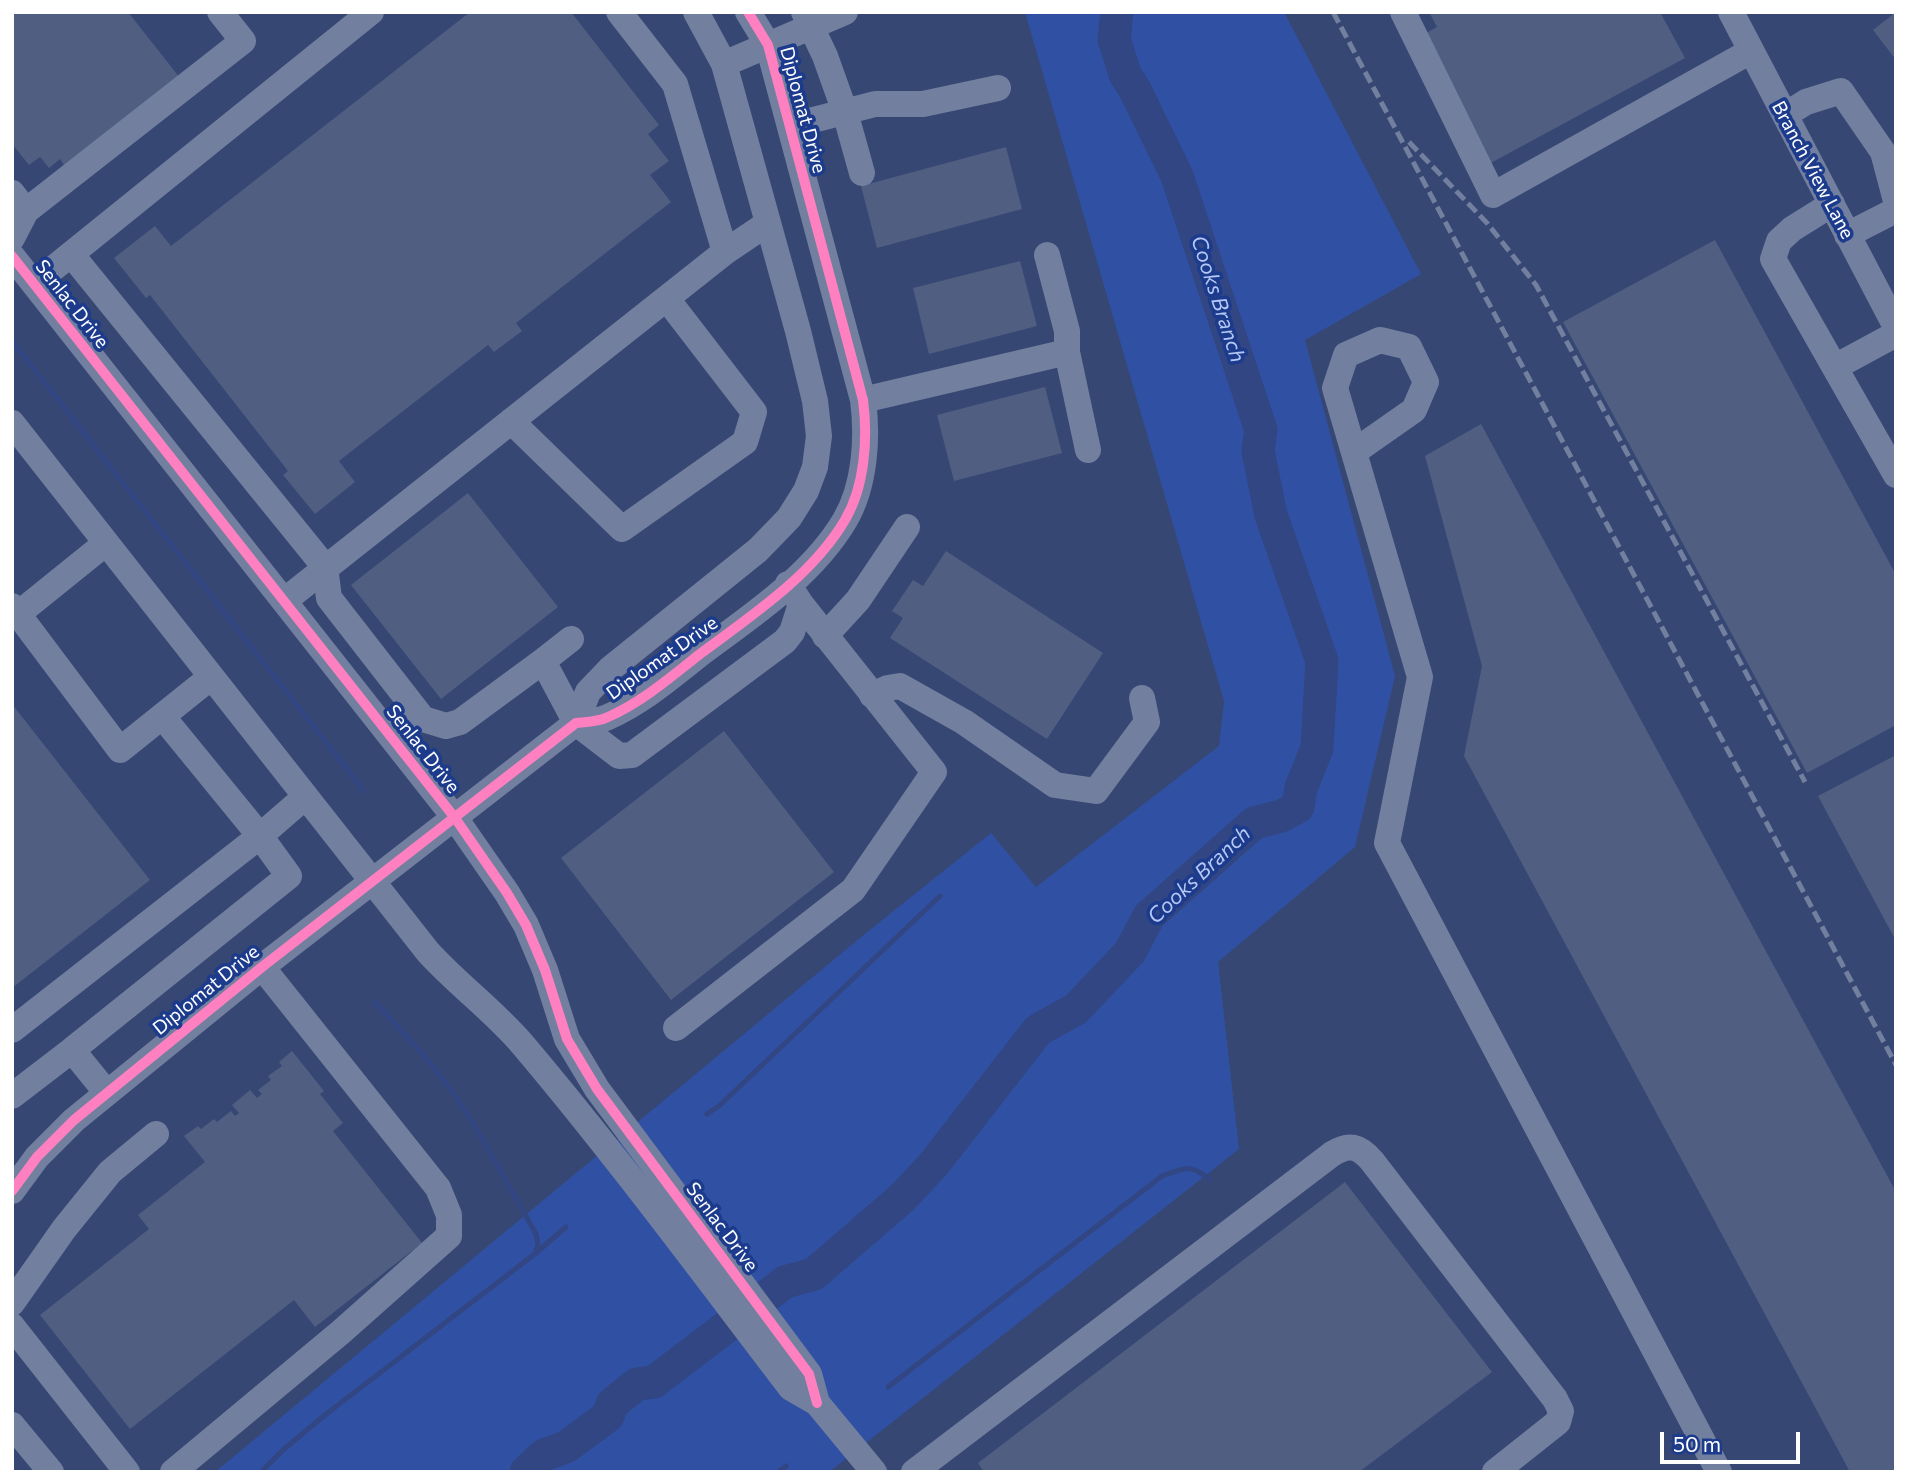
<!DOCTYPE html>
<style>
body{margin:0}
#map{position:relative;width:1908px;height:1484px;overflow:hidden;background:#364773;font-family:Commissioner,sans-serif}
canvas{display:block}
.frame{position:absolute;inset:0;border:14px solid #fff;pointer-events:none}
.scale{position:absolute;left:1660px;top:1432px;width:140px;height:32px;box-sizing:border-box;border:4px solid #fff;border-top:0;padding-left:9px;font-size:21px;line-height:24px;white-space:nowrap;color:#fff;-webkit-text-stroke:5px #1c3b8d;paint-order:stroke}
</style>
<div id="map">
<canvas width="1908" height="1484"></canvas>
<div class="frame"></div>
<div class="scale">50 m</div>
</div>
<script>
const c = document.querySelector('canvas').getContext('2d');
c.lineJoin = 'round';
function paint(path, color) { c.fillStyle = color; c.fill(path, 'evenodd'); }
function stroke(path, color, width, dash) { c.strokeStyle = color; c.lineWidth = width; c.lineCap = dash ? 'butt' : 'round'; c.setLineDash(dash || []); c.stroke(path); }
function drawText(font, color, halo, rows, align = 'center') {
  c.font = font + ' Commissioner,sans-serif'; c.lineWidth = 7; c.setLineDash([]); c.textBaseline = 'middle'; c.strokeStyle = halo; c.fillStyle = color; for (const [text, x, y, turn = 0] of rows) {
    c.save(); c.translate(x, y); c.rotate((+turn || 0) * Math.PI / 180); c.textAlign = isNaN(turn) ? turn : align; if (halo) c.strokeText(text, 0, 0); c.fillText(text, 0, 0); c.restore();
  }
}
paint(new Path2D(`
 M1025,12h259l137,262 -116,66 90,336 -40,171 -137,115 21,187 -410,323h-614l651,-539 125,-100 45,54 183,-141 5,-45z`), '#3051a3');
stroke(new Path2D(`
 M12,341l352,450
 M375,1002l52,57 27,35 19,29 63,111 2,10 -2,7
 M707,1114l12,-8 221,-210
 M888,1387l274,-211c22,-8 29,-13 48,4
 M261,1472l22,-22 42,-35 211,-162 30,-26
 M778,1472l8,-6`), '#314682', 5);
stroke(new Path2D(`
 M526,1472l18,-17 22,-8 42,-31 4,-12 25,-20 17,-2 131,-100 29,-8 89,-77 30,-32 105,-135 38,-21 54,-57 19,-36 105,-93 27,-7 17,-9 3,-19 16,-40 5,-87 -51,-146 -13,-64 3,-21 -84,-254 -42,-86 -10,-16 -11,-35 3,-27`), '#314682', 33);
paint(new Path2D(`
 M12,12h116l52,66 -114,90 -6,-9 -11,9 -9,-11 -11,8 -17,-21z
 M470,12h101l88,113 -11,9 21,27 -19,14 21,27 -155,121 6,8 -28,21 -6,-7 -149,116 16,21 -40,32 -32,-39 5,-4 -138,-176 -4,3 -32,-40 41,-32 16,20z
 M1429,12h231l25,46 -198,107 -68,-128 18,-10z
 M1896,12v48l-23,-30z
 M1006,147l16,62 -145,39 -16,-62z
 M1715,240l181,335v150l-89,48 -244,-451z
 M1020,261l17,65 -108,28 -16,-66z
 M1045,387l17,66 -108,28 -17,-66z
 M1481,424l415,768v280h-46l-386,-716 18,-90 -57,-210z
 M468,493l90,114 -117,92 -90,-114z
 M946,551l157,102 -56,86 -157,-101 13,-20 -11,-7 21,-31 10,6z
 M12,704l138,176 -138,108z
 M724,731l110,141 -163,128 -110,-142z
 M1896,755v186l-78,-145z
 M292,1051l32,40 -4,3 23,29 -10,8 89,112 -107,84 -21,-27 -164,129 -90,-114 109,-86 -11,-14 67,-53 -21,-26 14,-10 3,3 13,-10 3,3 14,-11 4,5 4,-3 -7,-8 18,-15 7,8 5,-4 -4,-4 13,-10 -3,-4 14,-10 -3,-4z
 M1345,1182l147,190 -133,100h-375l-6,-9z`), '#505e82');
stroke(new Path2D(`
 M804,12l21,44 20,56 17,61
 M1403,12l90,183 258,-144
 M1731,12l165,315
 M724,64l121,-52
 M1785,115l21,-13 35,-11 42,61 13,49
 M790,126l85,-22h48l75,-16
 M12,193l14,18 -14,27
 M1832,204l-40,25 -13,12 -6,18 123,216
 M26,211l217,-170 -23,-29
 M1847,235l49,-25
 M725,252l43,-29
 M71,254l254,313 4,31 94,121 23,7 14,-4 83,-61 33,62 43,33 13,-1 153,-114 7,-9 9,-28 -13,-20
 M1047,255l20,76v21l21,98
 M12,256l443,562 52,75 19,32 19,45 22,69 30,50 212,285 8,29
 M34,284l337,-272
 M1835,367l61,-33
 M863,400l204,-48
 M511,421l111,108 123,-87 9,-30 -87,-113
 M12,423l416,529c30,33 66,59 95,93 93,110 180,228 268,343l26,15 57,69
 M1354,452l60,-42 12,-28 -17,-35 -29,-7 -34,15 -11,33 85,289 -33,166 332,629
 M284,601l441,-349 -50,-168 -56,-72
 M12,606l6,8 88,-71
 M18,614l102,136 91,-73
 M825,636l33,-36 49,-73
 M543,661l28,-22
 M872,695l16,-7 12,-2 64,36 91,63 41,6 51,-69 -5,-24
 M576,723l12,-31 22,-23 148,-119 31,-32 17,-27 9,-24 4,-31 -4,-35 -17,-70 -74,-267 -28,-52
 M676,1028l177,-138 81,-118 -133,-168
 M12,1030l248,-194 45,-39
 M107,1093l-35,-43 217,-174 -29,-40 -98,-120
 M12,1096l60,-46
 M12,1191l25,-34 37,-37 188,-153 314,-244c10,-1 22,-1 32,-6 34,-15 63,-40 92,-63 51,-38 112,-78 145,-134 20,-34 23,-82 18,-120l-95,-355 -20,-33
 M12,1303l52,-74 46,-57 46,-38
 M12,1326l115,146
 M12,1425l39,47
 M173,1472l168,-140 108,-96v-21l-11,-27 -176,-221
 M914,1472l418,-318c17,-11 27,-8 40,7l183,238 6,12 -3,11 -63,50`), '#727f9f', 26);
stroke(new Path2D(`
 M1333,12l563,1053
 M1409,142l78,81 49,62 269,497`), '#727f9e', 5, [12, 5]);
stroke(new Path2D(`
 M12,256l443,562 52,75 19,32 19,45 22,69 30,50 212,285 8,29
 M12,1191l25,-34 37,-37 188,-153 314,-244c10,-1 22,-1 32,-6 34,-15 63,-40 92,-63 51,-38 112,-78 145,-134 20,-34 23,-82 18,-120l-95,-355 -20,-33`), '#ff80c0', 10);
drawText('19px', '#fff', '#1c3b8d', [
 ["Diplomat Drive",803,110,75],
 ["Branch View Lane",1813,170,62],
 ["Senlac Drive",72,304,52],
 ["Diplomat Drive",662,658,-35],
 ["Senlac Drive",423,749,52],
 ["Diplomat Drive",206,990,-39],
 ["Senlac Drive",722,1227,53]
]);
drawText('italic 21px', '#b5c7f4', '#1c3b8d', [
 ["Cooks Branch",1218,299,72],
 ["Cooks Branch",1199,875,-43]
]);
</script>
